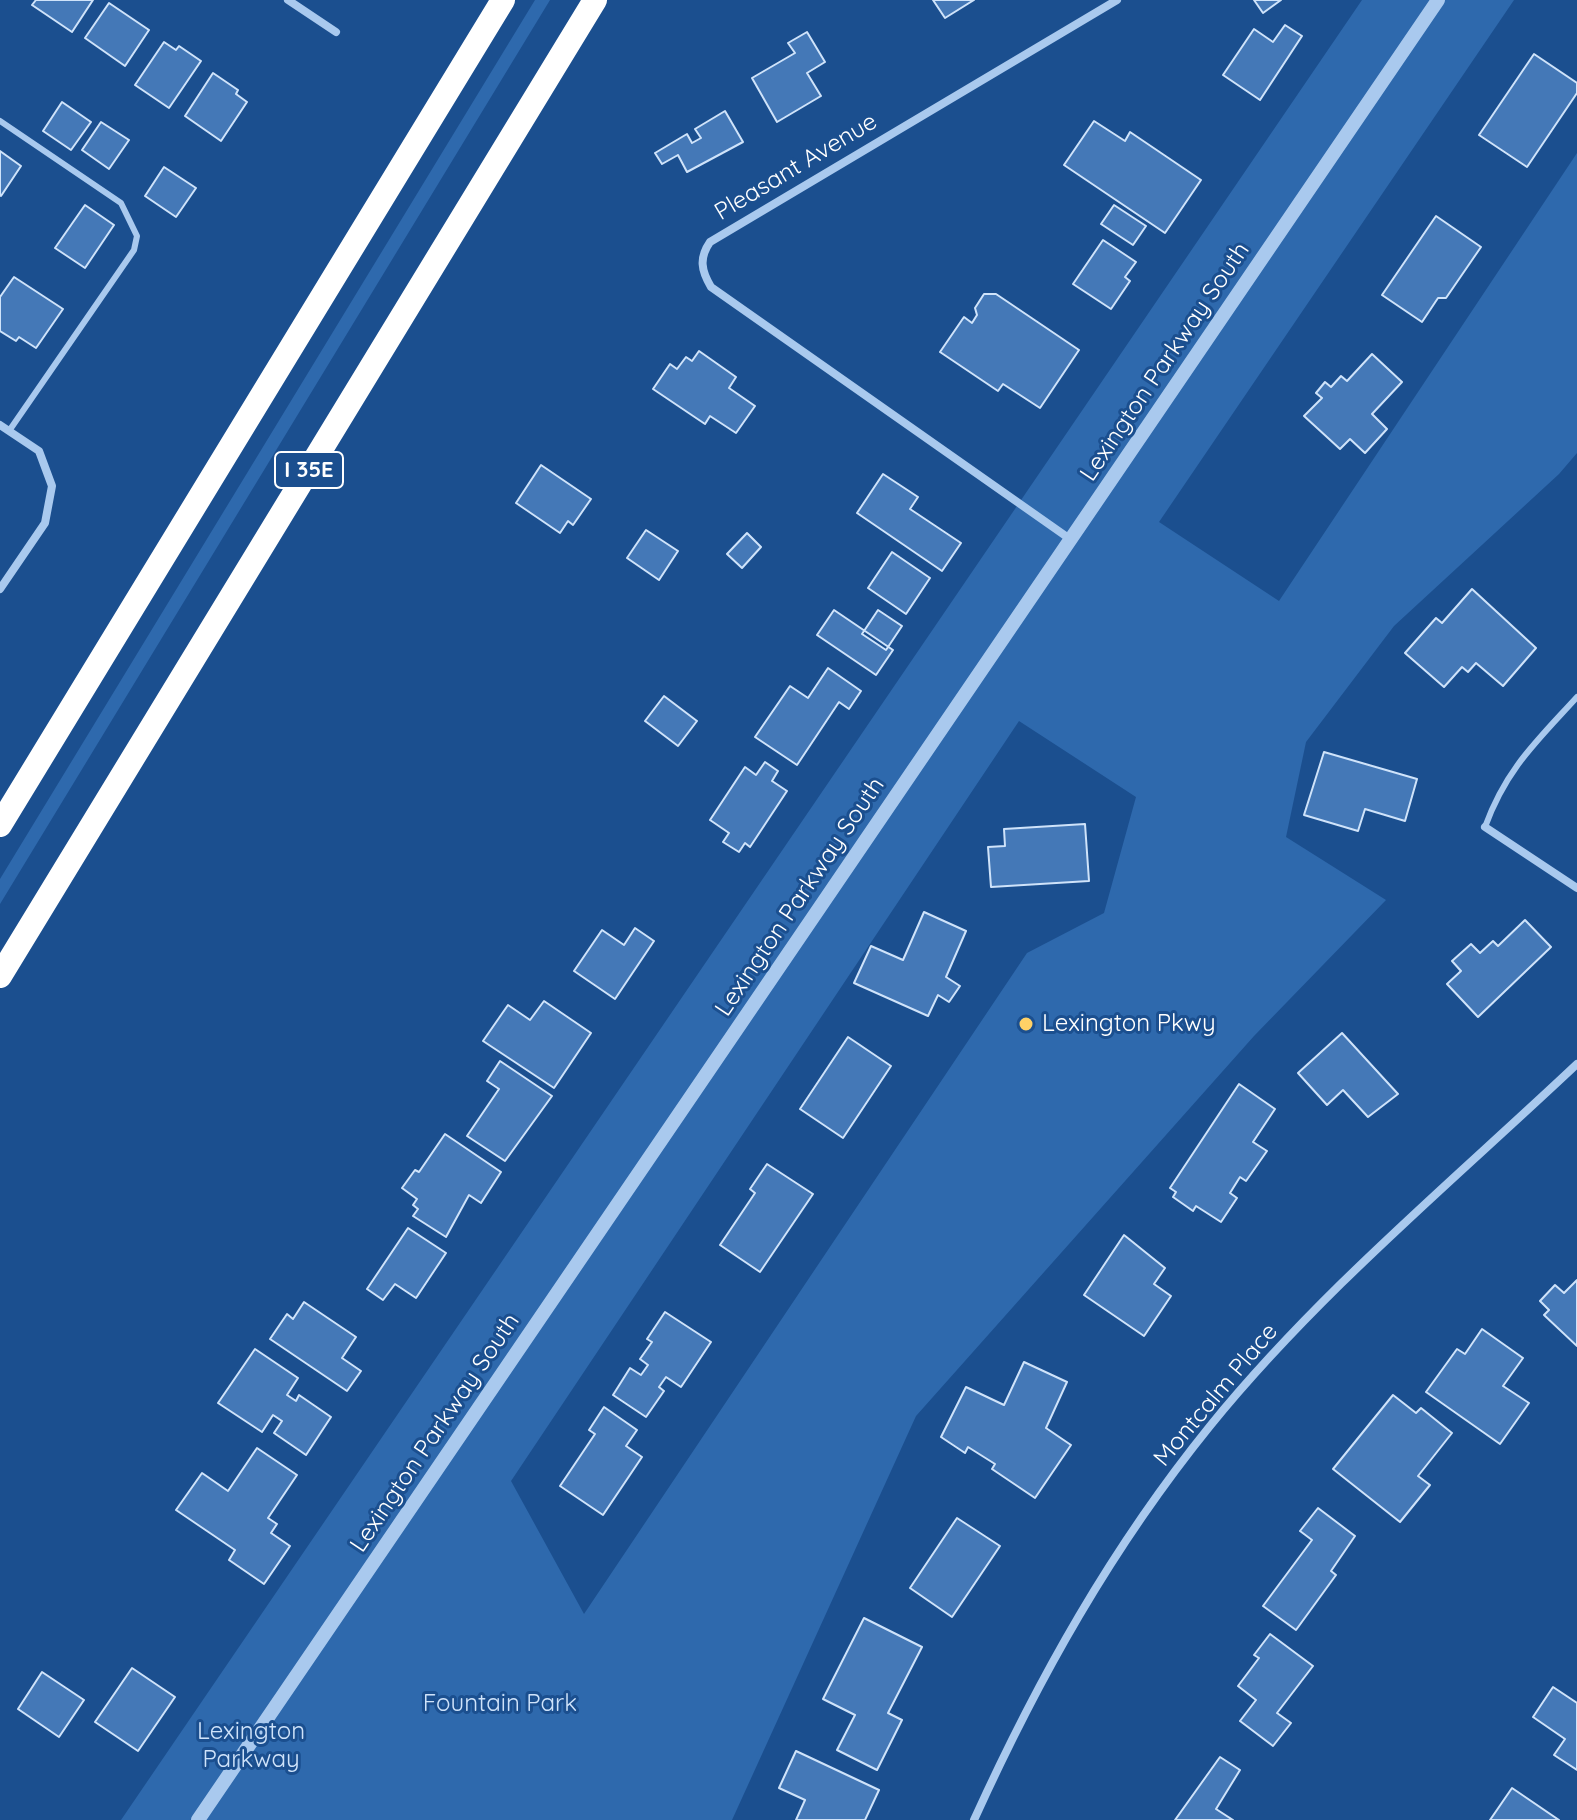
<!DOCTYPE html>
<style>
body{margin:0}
canvas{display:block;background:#1b4f8f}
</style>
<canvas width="1577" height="1820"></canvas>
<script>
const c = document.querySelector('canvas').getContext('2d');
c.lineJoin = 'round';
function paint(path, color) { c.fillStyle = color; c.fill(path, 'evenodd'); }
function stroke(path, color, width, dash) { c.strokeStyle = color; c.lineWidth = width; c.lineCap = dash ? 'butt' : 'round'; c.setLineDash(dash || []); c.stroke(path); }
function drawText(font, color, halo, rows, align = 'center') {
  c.font = font + ' Quicksand,sans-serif'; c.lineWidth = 6; c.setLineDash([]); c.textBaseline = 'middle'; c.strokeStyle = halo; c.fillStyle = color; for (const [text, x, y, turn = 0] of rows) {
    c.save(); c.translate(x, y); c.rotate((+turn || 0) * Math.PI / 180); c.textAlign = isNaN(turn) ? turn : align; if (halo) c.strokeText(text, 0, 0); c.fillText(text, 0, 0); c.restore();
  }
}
paint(new Path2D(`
 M535,0h15l-550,904v-25z
 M1362,0h152l-355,522 120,79 298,-448v300l-18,21 -165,152 -88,116 -20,95 100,63 -132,136 -338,380 -184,404h-611zM1019,721l117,76 -32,116 -77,40 -443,661 -73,-133z`), '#2e69ad');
const building = new Path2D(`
 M36,0h57l-21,32 -40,-27z
 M933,0h41l-29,18z
 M1254,0h27l-18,13z
 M109,3l40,27 -24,36 -40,-28z
 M1285,25l17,11 -42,64 -37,-25 31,-46 19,13z
 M807,32l18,30 -18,11 14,23 -44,26 -25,-44 43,-25 -7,-10z
 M164,42l12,8 3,-4 22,15 -32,47 -34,-23z
 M1534,54l43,29v10l-50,74 -48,-32z
 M213,73l25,17 -2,4 11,8 -26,39 -36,-25z
 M62,102l29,20 -20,28 -28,-19z
 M725,111l18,31 -56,30 -9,-17 -16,9 -7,-11 32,-19 5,9 9,-5 -6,-9z
 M1094,121l31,20 5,-9 71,48 -36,53 -101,-68z
 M101,122l28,18 -20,29 -27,-19z
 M0,151l21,15 -20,30 -1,-1z
 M164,167l32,21 -20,29 -31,-21z
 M85,205l29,20 -29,43 -30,-20z
 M1114,205l32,21 -13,19 -32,-21z
 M1436,216l45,31 -35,51h-8l-16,24 -40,-27z
 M1103,240l33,22 -11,15 5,4 -19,28 -38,-25z
 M14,277l49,32 -27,39 -17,-11 -3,4 -16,-10v-34z
 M984,294h12l83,56 -39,58 -37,-24 -5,7 -58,-39 24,-35 8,6 5,-8 -2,-7z
 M699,351l37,26 -7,11 26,18 -19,27 -26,-17 -5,8 -52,-35 17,-25 7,5 9,-12 6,4z
 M1372,354l30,28 -30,32 15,15 -22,24 -15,-14 -10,10 -36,-33 18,-18 -6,-5 9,-11 6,5 10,-11 6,5z
 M541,465l50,34 -18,26 -5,-4 -8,12 -44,-30z
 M883,474l35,23 -8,12 51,34 -19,28 -85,-58z
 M646,530l32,21 -19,29 -32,-22z
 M747,533l14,14 -19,21 -15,-14z
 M892,552l38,26 -24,36 -38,-26z
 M1472,589l64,59 -33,38 -27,-23 -8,9 -6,-5 -18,20 -39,-34 31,-35 6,5z
 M834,610l59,40 -17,25 -59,-40z
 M878,610l24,16 -16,24 -24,-16z
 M828,668l33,23 -12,18 -10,-7 -42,63 -42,-28 35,-51 18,12z
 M664,696l33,25 -19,25 -33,-25z
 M1324,752l93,27 -12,42 -40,-12 -7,22 -54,-16z
 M765,762l13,9 -6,10 15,10 -37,56 -5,-4 -6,9 -16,-10 6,-9 -19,-13 35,-53 11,8z
 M1085,824l4,57 -98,6 -3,-40 17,-1 -1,-17z
 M924,912l42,19 -20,46 14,9 -11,16 -11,-7 -10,21 -74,-33 17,-37 32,14z
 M1525,920l26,27 -73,70 -31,-33 14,-13 -9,-10 19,-17 9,9 13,-12 5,5z
 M635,928l19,13 -39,58 -41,-28 28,-41 22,15z
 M544,1001l47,32 -37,55 -71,-47 25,-36 22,15z
 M1342,1033l56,61 -30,23 -25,-27 -16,15 -29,-32z
 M848,1037l43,29 -48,72 -43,-29z
 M500,1061l52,35 -47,65 -38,-25 32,-47 -12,-8z
 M1239,1084l36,25 -22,33 14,9 -21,30 -6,-4 -10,16 7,5 -16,24 -25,-16 -3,5 -20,-14 3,-5 -6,-4z
 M445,1134l56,38 -20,31 -12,-8 -23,42 -33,-21 5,-7 -5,-4 4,-6 -15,-11 13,-18 4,2z
 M767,1164l46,30 -53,78 -40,-27 35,-52 -5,-4z
 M408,1228l38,25 -30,45 -21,-14 -12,16 -16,-11z
 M1124,1235l41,33 -11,16 17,12 -27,40 -60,-41z
 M1577,1280v66l-33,-31 5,-5 -9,-9 15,-16 9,8z
 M304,1302l52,35 -14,21 19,13 -14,20 -77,-52 17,-25 6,5z
 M665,1312l46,30 -30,45 -15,-10 -7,10 5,4 -18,26 -33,-22 17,-27 11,7 7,-10 -8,-6 12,-17 -5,-3z
 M1482,1329l41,29 -20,28 26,17 -29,41 -74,-52 31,-43 8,5z
 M255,1349l43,29 -11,17 9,6 3,-6 32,22 -25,38 -32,-22 8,-12 -9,-6 -11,17 -44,-29z
 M1024,1362l43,20 -21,46 25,17 -36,53 -43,-29 3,-5 -27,-17 -3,6 -24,-16 25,-50 38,18z
 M1393,1395l23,18 5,-5 31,25 -34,43 12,9 -30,37 -67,-53z
 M604,1407l33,23 -11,16 16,11 -39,58 -43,-29 35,-52 -6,-4z
 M257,1448l40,27 -29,43 9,6 -6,9 19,13 -26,38 -35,-24 6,-10 -59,-40 26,-37 26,18z
 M1318,1508l37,28 -24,35 5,4 -40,55 -33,-24 49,-66 -12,-9z
 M957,1518l43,28 -48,71 -42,-29z
 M864,1618l58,29 -34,66 14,7 -25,50 -40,-20 18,-35 -32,-16z
 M1270,1634l43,32 -36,47 14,10 -18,23 -33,-25 16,-21 -18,-14 21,-28 -5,-3z
 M132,1668l43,29 -37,54 -43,-29z
 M42,1672l42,28 -25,37 -41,-28z
 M1553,1687l24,16v67l-23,-15 11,-16 -32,-22z
 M796,1751l83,39 -14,30h-69l9,-20 -26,-12z
 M1220,1757l20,13 -24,39 17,11h-58z
 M1512,1788l47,32h-69z`);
paint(building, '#4478b7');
stroke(building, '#cfe3fa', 2);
stroke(new Path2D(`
 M0,121l121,82 16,33 -3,14 -125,181
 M1485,827c21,-58 51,-85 92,-130`), '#a9c9ee', 6);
stroke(new Path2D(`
 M288,0l48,32
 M0,425l39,26 13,35 -7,37 -45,66
 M1070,539l-359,-252c-10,-17 -12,-29 -1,-45l407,-242
 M1485,827l92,61
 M974,1820c64,-141 138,-273 236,-394 108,-133 243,-245 367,-362`), '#a9c9ee', 8);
stroke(new Path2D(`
 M198,1820l1240,-1820`), '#a9c9ee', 14);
stroke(new Path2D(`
 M0,825l503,-825
 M0,976l595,-976`), '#fff', 24);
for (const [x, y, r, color] of [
 [1026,1024,8,"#ffd166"]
]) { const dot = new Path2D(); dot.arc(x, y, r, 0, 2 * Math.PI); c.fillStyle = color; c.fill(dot); stroke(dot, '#1b4f8f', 3); }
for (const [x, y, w] of [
 [309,470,68]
]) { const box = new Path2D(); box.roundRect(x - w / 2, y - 18, w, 36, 6); c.fillStyle = '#1b4f8f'; c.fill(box); stroke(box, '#fff', 2); }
drawText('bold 22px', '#fff', null, [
 ["I 35E",309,470]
]);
drawText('24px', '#fff', '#1b4f8f', [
 ["Pleasant Avenue",796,167,-31],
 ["Lexington Parkway South",1165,362,-56],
 ["Lexington Parkway South",800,897,-56],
 ["Montcalm Place",1216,1395,-50],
 ["Lexington Parkway South",435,1433,-56]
]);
drawText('24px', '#fff', '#1b4f8f', [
 ["Lexington Pkwy",1042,1024]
], 'left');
drawText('24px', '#cfe3fa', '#1b4f8f', [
 ["Fountain Park",500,1704],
 ["Lexington",251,1732],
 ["Parkway",251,1760]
]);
</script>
